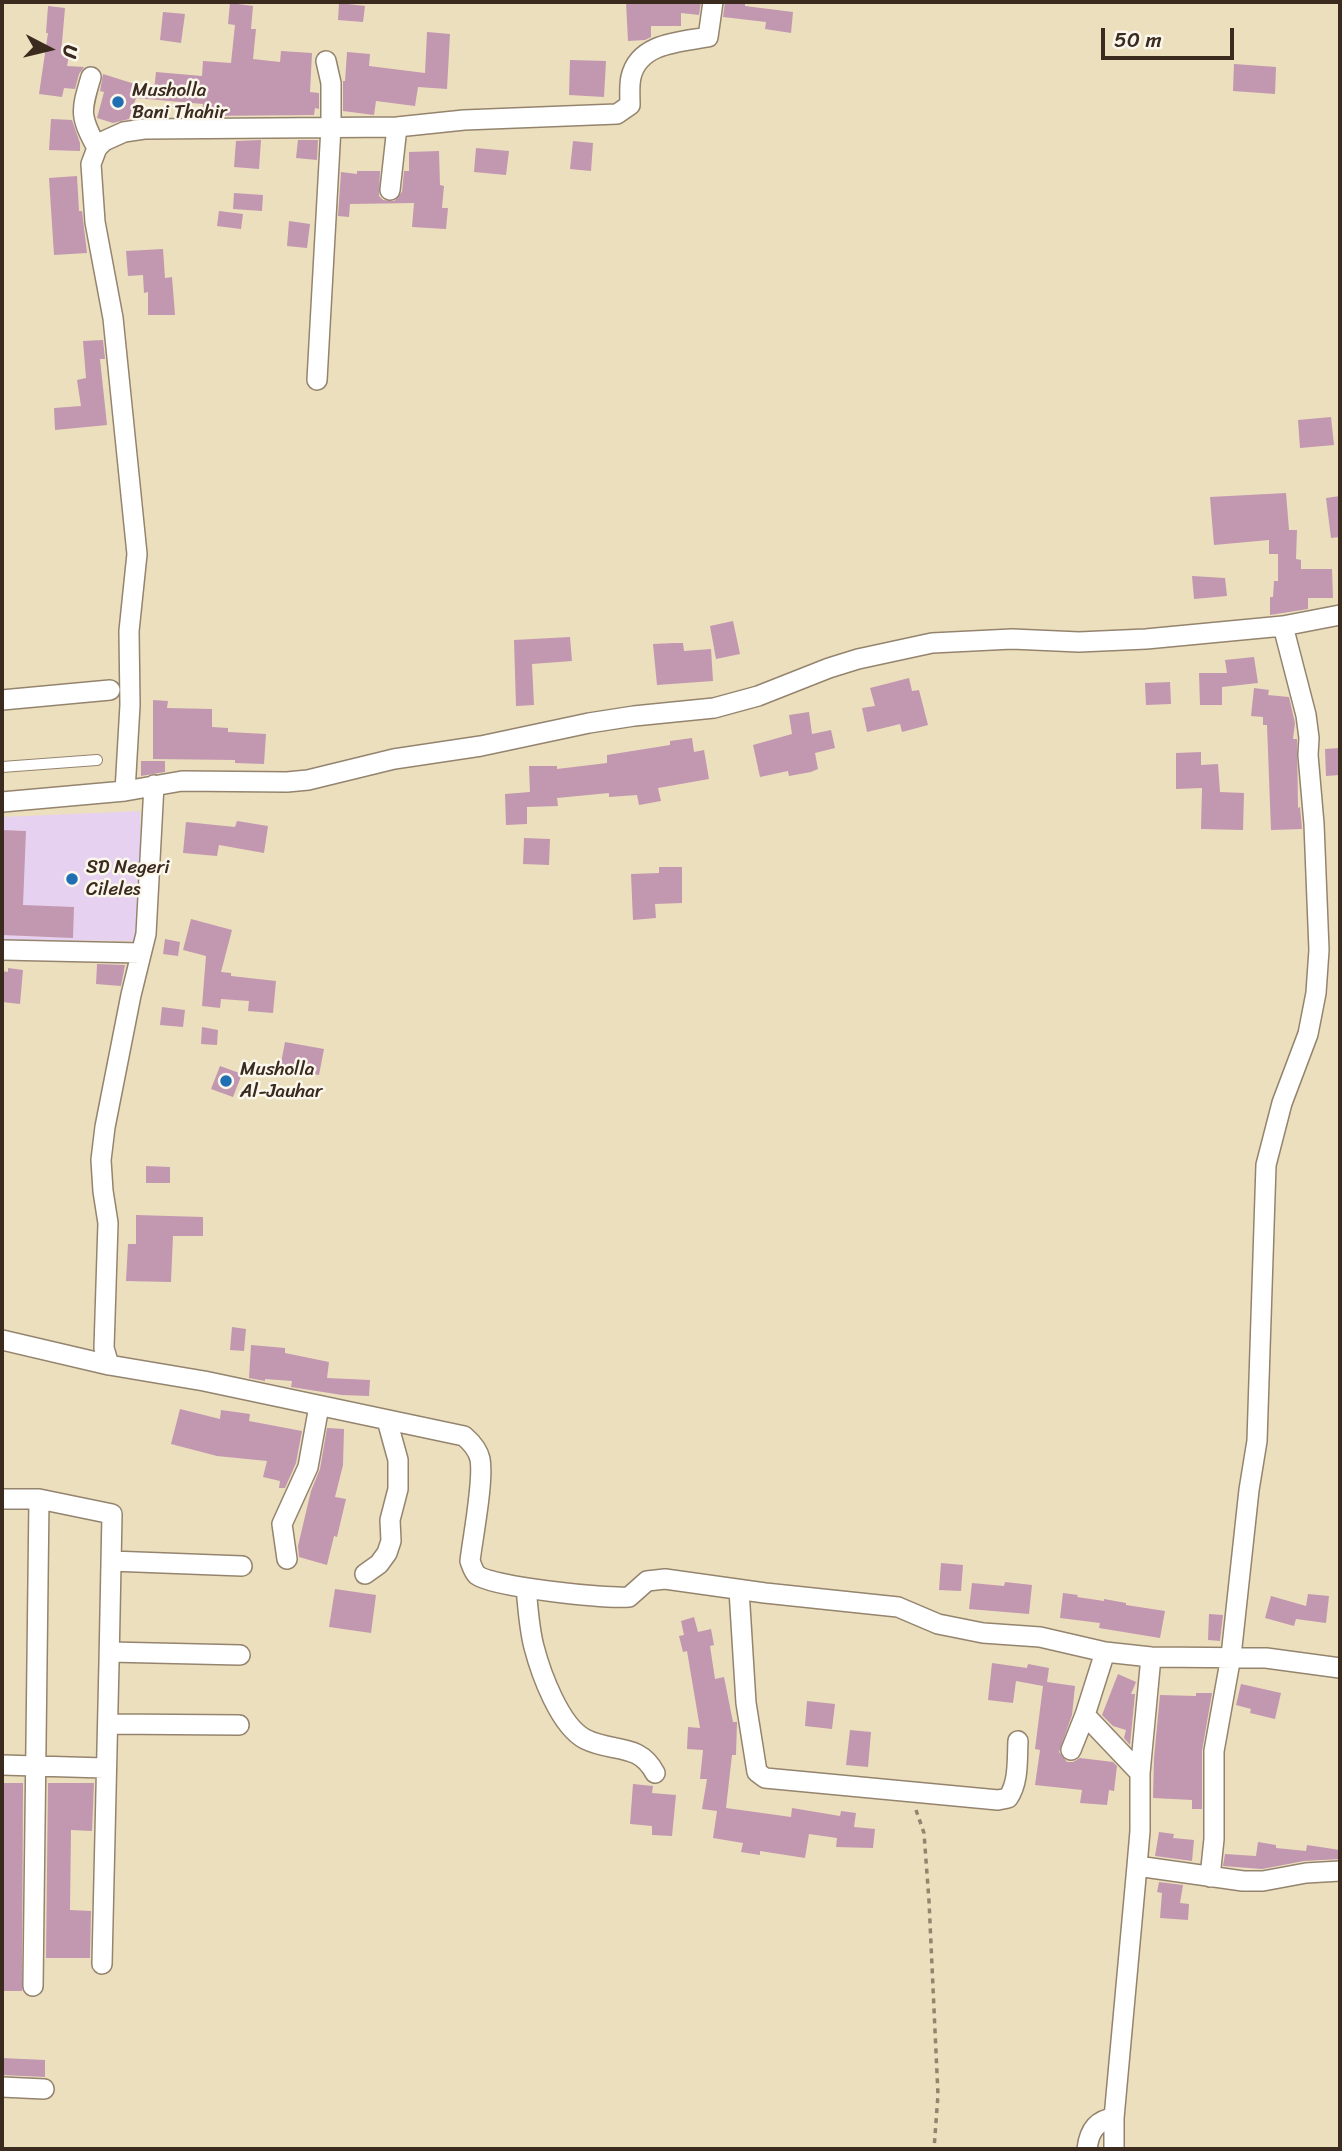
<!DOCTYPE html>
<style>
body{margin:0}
#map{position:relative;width:1342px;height:2151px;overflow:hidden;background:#ecdfbe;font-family:Sriracha,sans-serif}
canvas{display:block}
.frame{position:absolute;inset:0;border:4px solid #3b2a1e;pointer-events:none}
.north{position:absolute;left:14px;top:14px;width:70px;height:70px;-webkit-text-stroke:5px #fbf7ec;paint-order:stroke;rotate:97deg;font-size:19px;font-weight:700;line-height:28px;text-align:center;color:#3b2a1e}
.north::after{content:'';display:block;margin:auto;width:24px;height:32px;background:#3b2a1e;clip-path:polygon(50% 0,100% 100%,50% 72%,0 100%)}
.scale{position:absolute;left:1101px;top:28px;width:133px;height:32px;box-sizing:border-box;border:4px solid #3b2a1e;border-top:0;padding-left:9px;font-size:21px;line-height:24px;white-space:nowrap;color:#3b2a1e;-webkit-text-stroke:5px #fbf7ec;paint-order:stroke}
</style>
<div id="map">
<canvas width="1342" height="2151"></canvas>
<div class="frame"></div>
<div class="north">U</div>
<div class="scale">50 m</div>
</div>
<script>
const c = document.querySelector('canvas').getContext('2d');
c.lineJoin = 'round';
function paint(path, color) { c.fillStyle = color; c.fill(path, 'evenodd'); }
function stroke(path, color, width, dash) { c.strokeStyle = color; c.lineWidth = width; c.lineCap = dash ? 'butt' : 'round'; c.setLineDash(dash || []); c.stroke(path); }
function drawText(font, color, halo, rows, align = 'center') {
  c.font = font + ' Sriracha,sans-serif'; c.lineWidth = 5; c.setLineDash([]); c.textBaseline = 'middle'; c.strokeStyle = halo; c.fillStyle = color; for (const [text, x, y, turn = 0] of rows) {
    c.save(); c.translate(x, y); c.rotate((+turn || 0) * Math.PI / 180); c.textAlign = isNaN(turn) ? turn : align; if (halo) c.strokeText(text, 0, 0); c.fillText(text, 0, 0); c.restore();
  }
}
paint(new Path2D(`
 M140,811l3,130 -141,-1v-123z`), '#e6d2f0');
paint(new Path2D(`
 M626,2h75l-2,13 -18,-2v13h-30v11l-6,3 -17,1z
 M725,2h20v4l48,6 -2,21 -26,-4 1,-7 -43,-5z
 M230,3l23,3 -2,23h5l-3,30 27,3 1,-11 31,2 -2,39 9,1v16l-4,-1 -1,7 -112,1 1,-12 -67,-6 -7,21 -16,4 -16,-5 7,-26 -4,-1 3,-17 51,16 2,-18 46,4 1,-15 28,2 4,-38 -7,-1z
 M339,3l26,3 -2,16 -25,-2z
 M48,6l17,2 -4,46 8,1 -2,11 17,1 -5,7 -4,15 -11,-1 -2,9 -23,-3 9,-61h-2z
 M163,12l22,2 -4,29 -21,-3z
 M427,32l23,2 -3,55 -29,-2 -3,19 -39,-5 -2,14 -31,-4v-30h2l2,-29 23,2 -1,12 56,7z
 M570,60l36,1 -2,36 -35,-2z
 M1234,64l42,3 -1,27 -42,-3z
 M51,119l21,1 8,23v8l-31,-1z
 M261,140l-2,29 -25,-2 2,-26z
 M298,140h20l-1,20 -21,-2z
 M573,141l20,2 -2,28 -21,-2z
 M476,148l33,3 -3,24 -32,-3z
 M439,151l1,34 4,1 -2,22h6l-2,21 -34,-2 2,-24 -64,1 -1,13 -11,-1 3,-44 16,2v-3h23l-1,25 4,4 11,1 8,-9 2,-21h5v-19z
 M77,176l2,35h3l5,42 -33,2 -5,-77z
 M234,193l29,2 -1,16 -29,-2z
 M219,211l24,3 -2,15 -24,-3z
 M289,221l21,3 -3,24 -20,-2z
 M163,249l2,29 7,-1 3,38h-27v-23l-4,1 -1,-18 -15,1 -2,-25z
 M103,340l2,19h-5l7,66 -52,5 -1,-22 27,-2 -4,-26 9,-2 -3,-37z
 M1331,417l3,28 -34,3 -2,-28z
 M1286,493l3,37h8l-1,29 5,1v9h31l1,29h-25v11l-38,6v-18h3l1,-16h4v-27h-9v-14l-55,5 -4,-48z
 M1340,496v41l-9,1 -5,-40z
 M1192,576l33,2 2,18 -33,3z
 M733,621l7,33 -24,5 -6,-33z
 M570,637l2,24 -40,3 2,41 -18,1 -2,-66z
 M675,643h8l1,8 27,-2 2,32 -56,4 -4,-41z
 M1254,657l4,26 -36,4v18h-22l-1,-32h28l-2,-13z
 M909,678l3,13 7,-1 9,35 -26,7 -2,-8 -33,8 -5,-24 13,-2 -5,-18z
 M1170,682l1,22 -25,1 -1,-22z
 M1254,688l15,2 -1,5 21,2 6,26 -2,16h4l1,69 2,-1 2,22 -31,1 -4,-105h-4v-8l-12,-1z
 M153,700l15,1 -1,7 45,1v18l16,1v4l38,2 -2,30 -29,-1v-3l-82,-1z
 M809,712l3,22 19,-4 4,18 -20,5 3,16 -7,3 -22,4 -1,-5 -28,6 -7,-32 39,-11 -3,-19z
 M692,738l2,14 10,-2 5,29 -51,9 3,13 -22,4 -2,-10 -28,2v-4l-52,5 1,8 -31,1v17l-21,1 -1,-31 25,-2 -1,-26h28v3l50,-6v-8l63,-10v-4z
 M1340,748v27l-14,1 -1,-27z
 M1201,752v13l17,-1 2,28 24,1 -1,37 -42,-1 1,-41 -26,1v-36z
 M141,761h24v11l-24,4z
 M237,821l31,5 -4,27 -45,-8 -2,11 -34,-3 3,-31 49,5z
 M2,830l24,1 -3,74 51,2 -1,31 -71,-3z
 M524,838l26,1 -1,26 -26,-1z
 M659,867h23v36l-27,1 1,14 -23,2 -2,-46 28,-1z
 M191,919l41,11 -11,42 10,1v3l45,5 -3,32 -25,-2 1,-10 -28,-2 -1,9 -18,-2 4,-50 -23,-6z
 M165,939l15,3 -2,14 -15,-2z
 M97,964l28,1 -4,21 -25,-2z
 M8,968l15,2 -3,34 -18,-2v-31l6,1z
 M162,1007l23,3 -2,17 -23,-2z
 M202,1027l16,3 -1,15 -16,-1z
 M285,1042l39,7 -5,26 -39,-7z
 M220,1066l22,8 -9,23 -22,-8z
 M146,1166l24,1v16h-24z
 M136,1215l67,2v19h-30l-2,46 -45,-1 2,-37h8z
 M232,1327l14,2 -2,22 -14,-1z
 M251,1345l34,3v5l44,9 -2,16 43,2 -1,16 -27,-1 -51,-8 1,-6 -27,-2v2l-16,-3z
 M180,1409l40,10 1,-9 29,4 -1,7 53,10 -6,32 -11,25h-6l1,-7 -17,-4 4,-16 -50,-5 -46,-12z
 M327,1428l17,1 -1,36 -8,32 11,2 -9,38 -3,-1 -7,29 -28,-8 -1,-11 13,-55 9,-22z
 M941,1563l22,2 -2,26 -22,-1z
 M1005,1582l27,3 -3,29 -60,-5 3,-26 32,3z
 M335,1589l41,6 -5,38 -42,-6z
 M1063,1593l15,2 -1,2 27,4v-2l22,4v2l39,6 -5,27 -61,-10 1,-5 -40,-5z
 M1308,1594l21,2 -3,27 -30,-4 -2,7 -29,-8 6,-22 35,10z
 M1209,1614l14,1 -3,26 -12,-1z
 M694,1617l4,15 13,-3 3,16 -4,1 5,33 9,-2 9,45h4l-1,33h-4l-6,53 65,9 1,-9 48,8 1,-5 15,2 -2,14 21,2 -2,19 -37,-1 1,-9 -28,-4 -4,24 -45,-7v4l-19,-3 2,-9 -30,-5 4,-27 -15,-2 5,-30h-7l3,-29 -16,-1 1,-22 12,1 -13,-77 -4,1 -4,-16 5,-1 -3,-14z
 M992,1663l35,5 1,-4 21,4 -2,14 28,4 -3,29 -13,37 8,10h6l7,-4 33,4 4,4 -3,25 -5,-1 -2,15 -27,-2 2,-13 -47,-5 5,-35 -5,-1 8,-63 -27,-5 -3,22 -25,-3z
 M1118,1674l18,8 -5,12h4l-5,51 -6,-7 2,-8 -13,-4 -11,-11z
 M1241,1684l40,9 -6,26 -25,-6 1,-4 -15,-4z
 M1196,1693h16l-10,58v58h-10v-9l-39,-2 1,-40 6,-63 36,1z
 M807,1701l28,3 -3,25 -27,-3z
 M850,1730l21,2 -3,35 -22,-2z
 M3,1783h20l-1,208h-20z
 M48,1783h46l-2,48 -21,-1 -1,80 21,1 -1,47h-44z
 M633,1784l20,2 -1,7 24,2 -4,41 -20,-1v-9l-22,-2z
 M1159,1832l15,2 -1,4 21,2 -2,21 -37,-5z
 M1258,1842l18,3v3l30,3 1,-6 33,5v9l-36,2 -42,8 -39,-3 2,-12 31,2z
 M1159,1882l24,3 -3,18 9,1 -1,16 -28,-2 2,-25 -5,-1z
 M2,2058l43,2v17l-43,-2z`), '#c297b0');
const lane = new Path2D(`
 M2,767l95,-7`);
const street = new Path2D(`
 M91,77c-10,34 -12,38 6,71
 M390,190l7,-63
 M317,380l14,-253v-44l-5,-22
 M2,700l108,-10
 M154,785l-8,149 -15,61 -26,132 -4,33 2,31 5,32 -4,125 5,17 95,16 260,55c7,6 14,14 16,23 4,21 -7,77 -10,102 2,5 3,10 7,14 15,12 129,24 152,22l18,-16 18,-2 100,14 133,14 40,17 45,9 57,4 65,15 46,5 115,1 74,10
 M125,791l5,-86 -1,-74 8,-77 -24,-236 -18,-96 -4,-58 6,-16 7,-7 20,-9 20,-3 253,-2 67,-7 153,-6 13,-9c0,-9 -1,-19 1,-28 8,-34 48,-35 77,-40l5,-35
 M2,802l123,-11 57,-10 105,1 21,-2 86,-21 87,-13 108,-23 45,-7 80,-8 44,-12 71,-28 29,-9 74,-16 80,-4 67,3 67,-3 137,-13 57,-11
 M2,950l139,3
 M2,1340l107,25
 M2,1499h37l73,15c-2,150 -8,299 -10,450
 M287,1559l-5,-35 26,-57 11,-61
 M111,1561l131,5
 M365,1574l14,-10 8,-11 4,-12 -1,-21 8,-31v-29l-11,-40
 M526,1588c2,19 3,40 8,59 7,27 26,79 51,92 27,14 54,3 70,34
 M739,1590l7,113 11,69 8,6 233,22 10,-2c11,-16 9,-38 10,-57
 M110,1652l130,3
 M1105,1652l-20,63 55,58
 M1151,1657l-11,116v58l-3,35 106,15h20l43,-8 34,-2
 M109,1724l130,1
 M1071,1750l14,-35
 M2,1765l102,3
 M1210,1877l4,-38v-88l17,-95 18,-166 8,-49 9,-276 16,-62 26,-69 8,-41 3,-43 -5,-126 -6,-69 1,-17 -3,-23 -23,-89
 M33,1986l6,-487
 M2,2087l42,2
 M1087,2149c2,-17 9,-29 27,-31
 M1114,2149v-31l23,-252`);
stroke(lane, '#94846e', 12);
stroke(street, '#94846e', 22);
stroke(new Path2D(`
 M916,1810l8,23 5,68 9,194 -4,54`), '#94846e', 3.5, [5, 5]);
stroke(lane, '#fff', 10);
stroke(street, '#fff', 19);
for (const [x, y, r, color] of [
 [118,102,7,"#1f6fb2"],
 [72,879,7,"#1f6fb2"],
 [226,1081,7,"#1f6fb2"]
]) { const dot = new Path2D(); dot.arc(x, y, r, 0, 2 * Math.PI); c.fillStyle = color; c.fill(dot); stroke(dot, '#fbf7ec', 2.5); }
drawText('19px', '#3b2a1e', '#fbf7ec', [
 ["Musholla",132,91],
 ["Bani Thahir",132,113],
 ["SD Negeri",86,868],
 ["Cileles",86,890],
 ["Musholla",240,1070],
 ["Al-Jauhar",240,1092]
], 'left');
</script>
